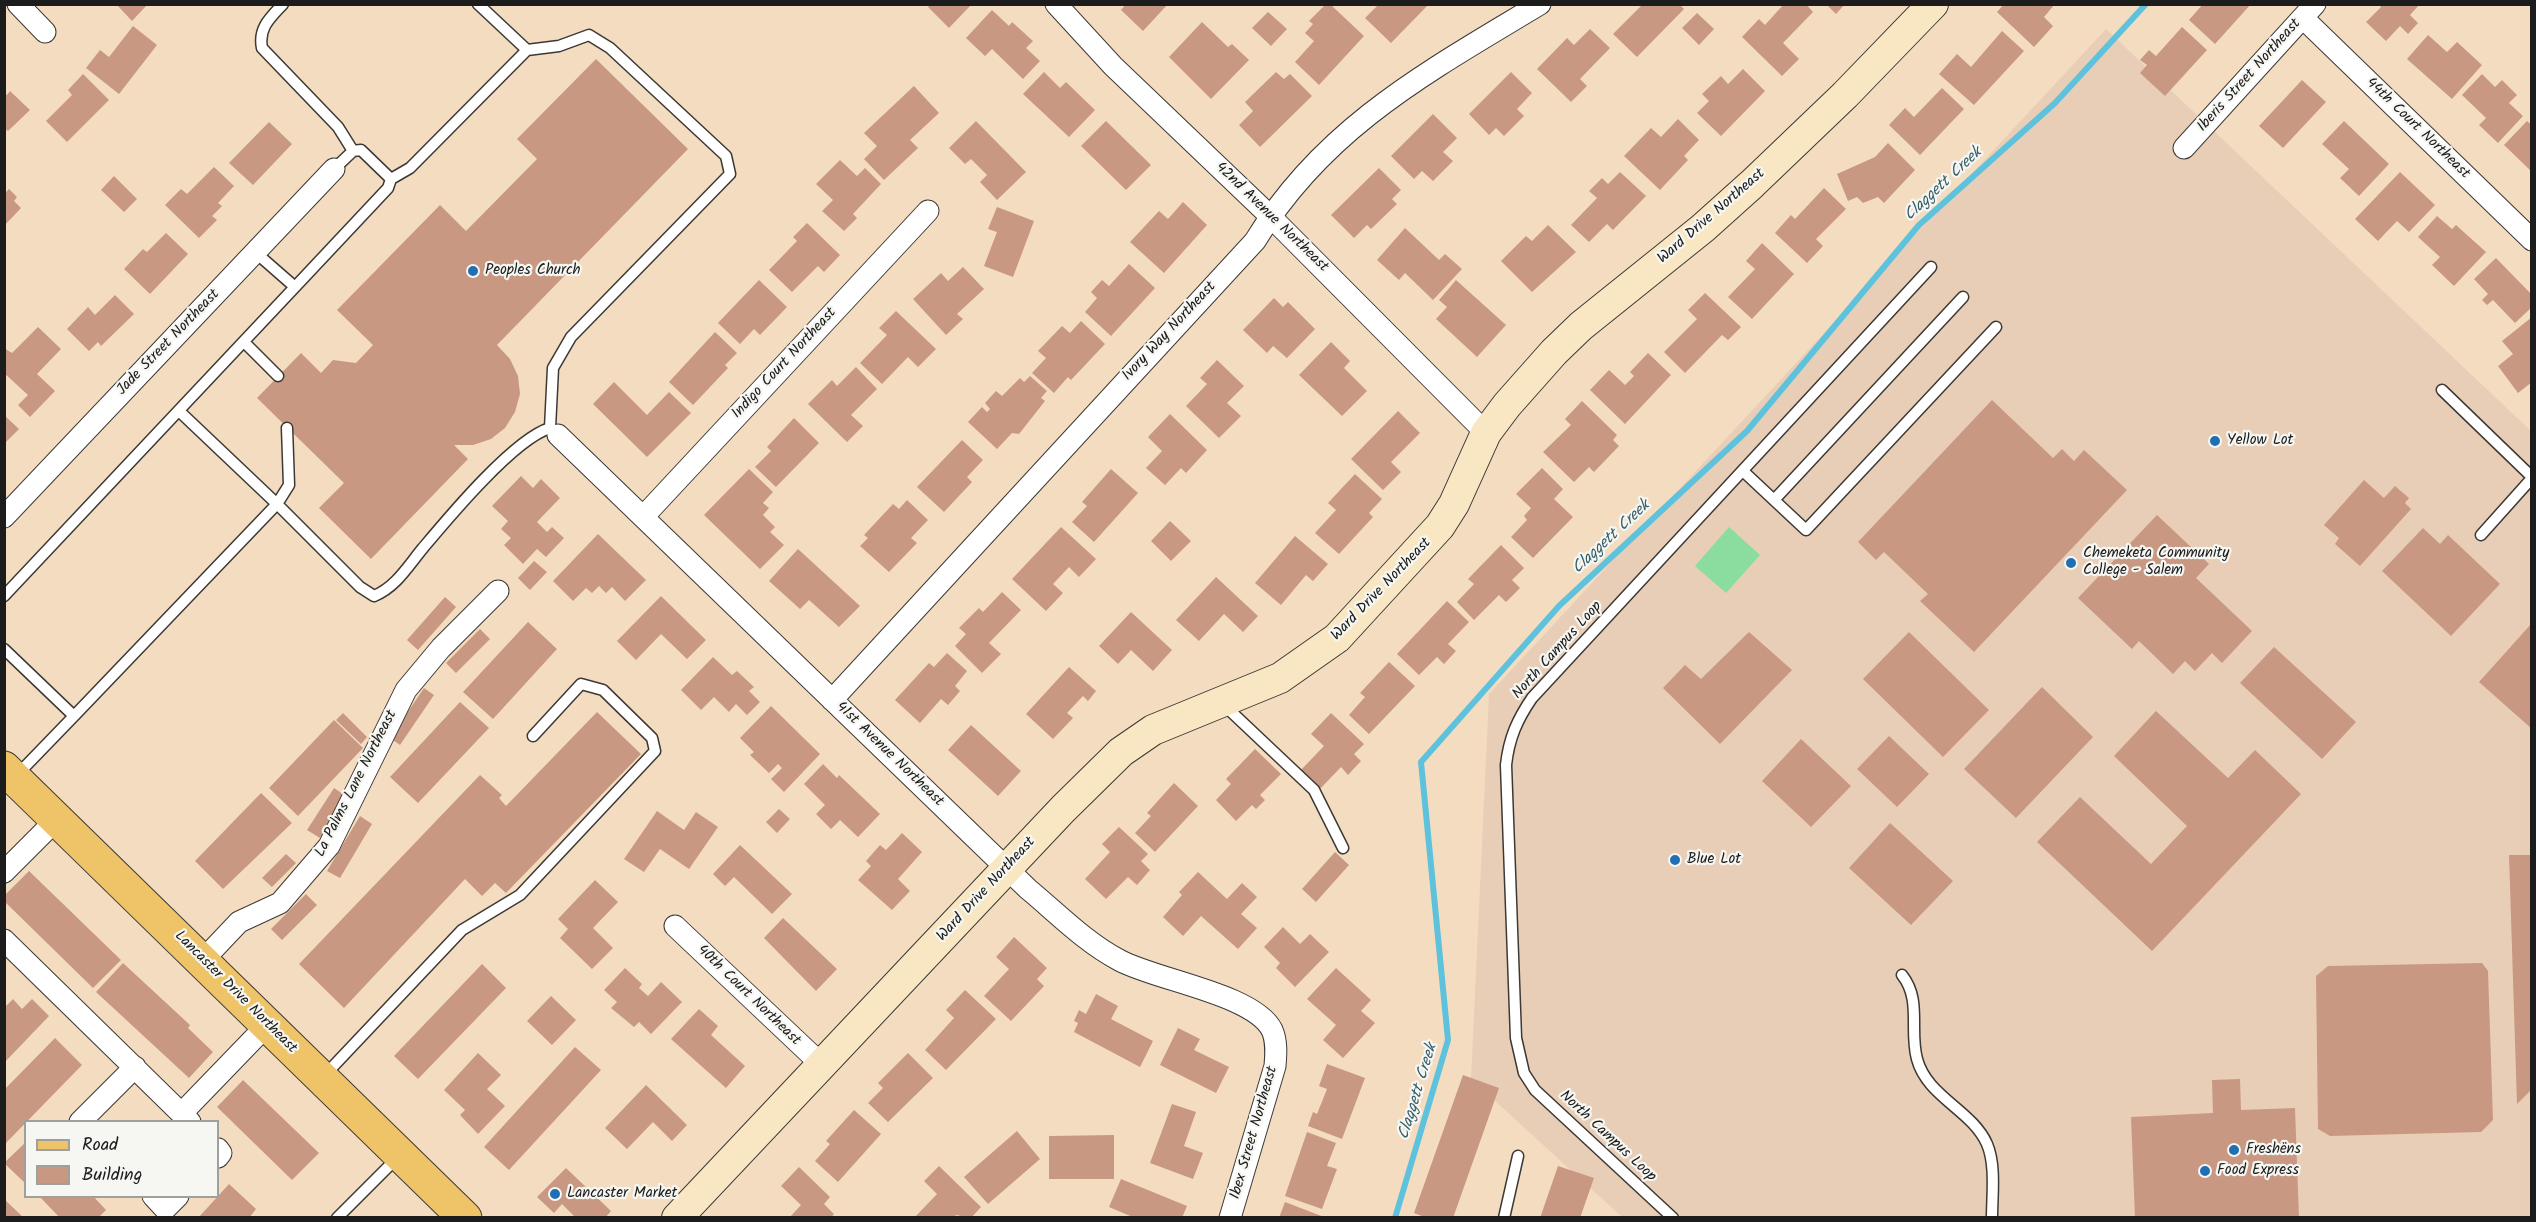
<!DOCTYPE html>
<meta charset="utf-8">
<style>
body{margin:0}
#map{position:relative;width:2536px;height:1222px;overflow:hidden;background:#f4dcc1;font-family:Kalam,sans-serif}
canvas{display:block}
.frame{position:absolute;inset:0;border:6px solid #1c1c1c;pointer-events:none}
.legend{position:absolute;left:24px;top:1120px;width:195px;height:78px;box-sizing:border-box;background:#f6f6f2;border:2px solid #9f9f9c;margin:0;padding:8px 10px;list-style:none;font-size:18px;color:#1c1c1c}
.legend li{display:flex;align-items:center;gap:12px;height:30px}
.legend b{width:30px;border:2px solid #9f9f9c}
</style>
<div id="map">
<canvas width="2536" height="1222"></canvas>
<div class="frame"></div>
<ul class="legend">
<li><b style="height:8px;background:#efc469"></b>Road</li>
<li><b style="height:16px;background:#c99882"></b>Building</li>
</ul>
</div>
<script>
const c = document.querySelector('canvas').getContext('2d');
c.lineJoin = 'round';
function paint(path, color) { c.fillStyle = color; c.fill(path, 'evenodd'); }
function stroke(path, color, width, dash) { c.strokeStyle = color; c.lineWidth = width; c.lineCap = dash ? 'butt' : 'round'; c.setLineDash(dash || []); c.stroke(path); }
function drawText(font, color, halo, rows, align = 'center') {
  c.font = font + ' Kalam,sans-serif'; c.lineWidth = 4.5; c.setLineDash([]); c.textBaseline = 'middle'; c.strokeStyle = halo; c.fillStyle = color; for (const [text, x, y, turn = 0] of rows) {
    c.save(); c.translate(x, y); c.rotate((+turn || 0) * Math.PI / 180); c.textAlign = isNaN(turn) ? turn : align; if (halo) c.strokeText(text, 0, 0); c.fillText(text, 0, 0); c.restore();
  }
}
paint(new Path2D(`
 M2106,29l425,402v786h-909l-151,-138 18,-385z`), '#e9ceb7');
paint(new Path2D(`
 M1729,527l31,28 -34,38 -31,-27z`), '#8add9f');
stroke(new Path2D(`
 M1395,1218l53,-178 -27,-278 138,-156 188,-175 172,-206 136,-122 91,-99`), '#5ec2dc', 6);
paint(new Path2D(`
 M116,4h32l-16,17z
 M1126,4h42l-25,27 -22,-21z
 M1379,4h50l-38,39 -26,-25z
 M1643,4h36l5,5 -47,48 -24,-23z
 M1784,4h22l7,8 -30,31 16,16 -17,17 -40,-39 17,-18 6,6z
 M1826,4h19l-9,10z
 M2004,4h51l-11,13 9,9 -19,21 -37,-35z
 M2203,4h48l-36,40 -26,-24z
 M2379,4h41l-10,11 8,8 -10,11 -8,-8 -14,15 -20,-19 15,-15z
 M930,5h41l-22,23 -21,-21z
 M1325,5h6l33,31 -45,49 -24,-23 19,-21 -9,-8 8,-9 -4,-3z
 M992,10l17,16 3,-4 21,19 -7,7 14,13 -17,18 -31,-30 -7,7 -19,-18z
 M1268,12l19,17 -16,17 -19,-18z
 M1697,13l17,16 -15,16 -17,-17z
 M1202,22l26,25 4,-3 17,16 -38,39 -42,-42z
 M133,26l24,19 -38,49 -33,-26 14,-18 9,7z
 M2182,27l25,23 -42,46 -25,-23 7,-8 -7,-5 9,-10 7,6z
 M1590,29l20,19 -30,31 7,7 -16,16 -34,-33 30,-31 7,7z
 M2002,31l22,20 -50,54 -35,-31 18,-20 14,13z
 M2428,35l19,17 10,-10 25,23 -30,34 -45,-40z
 M596,59l92,90 -191,196 13,14 8,17 2,18 -5,18 -10,16 -14,11 -18,6h-19l14,14 -97,100 -52,-51 25,-25 -87,-85 44,-45 20,20 12,-13 23,3 17,-18 -36,-35 103,-105 26,26 71,-72 -20,-20z
 M1743,69l22,22 -44,45 -24,-23 12,-12 -7,-7 19,-18 7,8z
 M1044,72l16,16 6,-6 29,28 -26,27 -46,-43z
 M1276,72l8,7 6,-5 22,22 -52,51 -21,-22 14,-14 -8,-9z
 M1511,72l21,21 -15,16 7,7 -20,20 -8,-8 -7,7 -20,-21z
 M83,74l26,26 -42,42 -21,-21 26,-26 -4,-5z
 M2482,74l13,13 7,-7 15,15 -8,8 14,13 -25,27 -19,-18 7,-7 -24,-23z
 M2302,80l24,22 -43,46 -24,-22z
 M914,86l25,27 -29,27 8,8 -34,32 -20,-21 13,-13 -13,-13z
 M1942,88l22,21 -44,46 -31,-30 16,-17 9,9z
 M10,91l20,19 -22,21 -4,-3v-36l3,3z
 M1433,114l24,24 -14,14 10,9 -20,20 -11,-10 -8,8 -23,-23z
 M1678,119l21,21 -15,16 4,4 -28,30 -36,-34 27,-28 10,9z
 M976,121l50,51 -29,28 -17,-18 7,-7 -16,-16 -6,5 -16,-16z
 M1106,121l45,44 -25,25 -45,-44z
 M2344,121l45,43 -30,32 -19,-18 9,-9 -27,-25z
 M2527,121l5,4v47l-28,-27z
 M269,122l23,22 -39,41 -24,-22z
 M1888,143l27,27 -31,33 -6,-6 -15,6 -6,-6 -9,4 -11,-27 38,-17z
 M840,160l17,16 8,-8 16,16 -28,30 4,4 -13,13 -22,-20 11,-11 -17,-16z
 M214,167l20,19 -16,17 4,3 -10,10 5,4 -18,18 -34,-33 16,-16 6,5z
 M1379,168l22,22 -9,9 5,5 -26,25 -4,-4 -13,13 -23,-23z
 M1620,172l26,24 -33,34 -6,-6 -18,18 -18,-17 26,-27 -8,-7 13,-13 6,6z
 M2400,172l35,33 -26,27 -12,-11 -19,20 -23,-22z
 M114,176l23,23 -13,13 -23,-22z
 M1824,188l22,21 -30,30 7,7 -16,17 -32,-30 16,-18 4,4z
 M9,189l8,8 -3,4 7,7 -17,18v-32z
 M1183,202l24,23 -43,48 -34,-31 29,-31 9,8z
 M997,207l37,14 -21,56 -29,-11 13,-34 -9,-3z
 M2437,216l15,13 4,-4 30,27 -32,34 -22,-21 8,-8 -22,-20z
 M807,223l33,32 -16,17 -6,-6 -26,26 -23,-22 28,-29 -4,-4z
 M1548,225l28,27 -44,40 -31,-31 25,-25 6,5z
 M1405,228l34,32 6,-6 17,15 -29,31 -28,-27 -6,7 -22,-20z
 M166,233l22,21 -38,40 -26,-25 19,-20 4,3z
 M1762,243l32,31 -42,45 -24,-22 27,-28 -9,-8z
 M2496,258l36,37v12l-17,16 -22,-23 -6,5 -5,-5 6,-6 -14,-15z
 M1129,264l26,24 -44,48 -26,-24 12,-14 -6,-6 11,-12 7,6z
 M963,267l21,22 -27,25 6,5 -17,16 -33,-36 28,-26 7,8z
 M759,280l28,27 -27,28 -6,-6 -14,15 -22,-21z
 M1456,280l50,45 -29,32 -41,-38 11,-12 -8,-7z
 M1705,293l36,34 -13,13 -6,-5 -37,38 -21,-21 33,-33 -9,-9z
 M115,295l19,19 -33,32 -3,-4 -9,9 -22,-22 21,-22 7,8z
 M1274,298l9,9 5,-5 27,27 -28,29 -14,-12 -6,7 -24,-23z
 M896,311l40,38 -18,18 -10,-10 -26,27 -22,-21 27,-28 -8,-7z
 M2532,317v65l-14,11 -20,-27 15,-12 -11,-13z
 M1081,321l24,23 -34,36 -3,-3 -14,16 -22,-20 14,-15 -8,-7 24,-25 8,7z
 M38,327l23,22 -24,25 18,17 -25,26 -12,-12 10,-10 -24,-22v-25l8,5z
 M715,332l22,21 -12,12 3,3 -35,37 -24,-23z
 M1331,342l19,19 -6,7 23,23 -25,25 -43,-41z
 M1648,353l23,22 -46,49 -35,-34 19,-20 16,15 9,-9 -4,-4z
 M1217,360l27,26 -17,17 14,13 -22,22 -33,-32 21,-22 -7,-6z
 M856,367l21,22 -26,26 12,11 -16,16 -39,-38 24,-24 5,6z
 M1030,376l17,15 -6,7 4,3 -26,33 -7,-1 -15,16 -29,-27 14,-15 5,5 3,-3 -5,-6 11,-12 6,5 18,-18 4,4z
 M614,382l33,33 22,-23 22,21 -44,44 -54,-53z
 M1992,400l61,58 9,-9 12,12 10,-11 43,40 -153,162 -54,-51 8,-7 -44,-42 -8,8 -18,-18z
 M1582,401l35,34 -4,5 6,6 -25,26 -5,-5 -15,15 -31,-30 28,-27 -6,-6z
 M1398,411l22,22 -29,29 10,10 -18,18 -32,-31z
 M1170,414l37,36 -21,23 -5,-5 -16,17 -19,-17 16,-17 -14,-14z
 M4,415l15,14 -15,15z
 M794,418l25,25 -43,44 -21,-20 16,-16 -4,-4z
 M962,440l21,20 -16,17 5,5 -28,30 -27,-25z
 M1542,468l21,21 -9,10 19,18 -40,41 -22,-21 16,-17 -3,-4 7,-8 -15,-14z
 M749,469l24,23 -10,11 6,5 -6,7 12,12 -5,5 14,13 -24,24 -56,-54z
 M1111,469l27,24 -44,49 -22,-20 15,-16 -5,-4z
 M1355,474l27,25 -13,14 4,4 -34,37 -24,-21 21,-23 -8,-7z
 M521,476l12,12 8,-9 19,19 -23,24 10,10 5,-5 12,11 -18,19 -9,-8 -14,15 -19,-19 7,-7 -10,-9 7,-8 -16,-15z
 M2364,480l20,18 11,-12 14,12 -4,5 6,6 -51,57 -25,-22 4,-6 -15,-13z
 M907,500l21,20 -17,18 6,5 -28,29 -29,-26 8,-8 -4,-3 29,-31 6,5z
 M2157,515l52,49 -13,14 56,53 -30,32 -10,-10 -17,18 -10,-10 -12,13 -34,-33 -7,8 -54,-51z
 M1170,521l21,20 -20,20 -20,-20z
 M1061,527l35,32 -17,18 -10,-10 -16,17 10,9 -17,18 -34,-32z
 M2423,528l17,16 8,-9 52,49 -49,52 -69,-65z
 M598,534l48,46 -21,21 -13,-14 -6,6 -7,-7 -7,7 -6,-5 -13,13 -20,-20z
 M1295,536l33,28 -15,17 -7,-6 -25,30 -26,-22z
 M1501,545l23,23 -12,12 8,8 -14,14 -7,-7 -25,25 -17,-18 17,-18 -6,-5z
 M798,549l62,57 -21,21 -30,-27 -9,9 -31,-28z
 M534,561l13,11 -17,18 -12,-12z
 M1216,577l42,39 -15,16 -19,-18 -25,27 -23,-21z
 M1002,592l19,18 -32,33 12,11 -19,19 -27,-27 11,-12 -7,-6 20,-20 4,4z
 M661,596l45,44 -19,19 -26,-25 -25,26 -19,-19z
 M445,597l11,10 -38,43 -11,-10z
 M1447,601l22,21 -21,22 8,7 -12,13 -7,-7 -18,18 -22,-21z
 M1131,612l41,38 -19,21 -22,-21 -13,14 -19,-18z
 M528,622l29,27 -64,70 -30,-27z
 M2532,623v106l-53,-47z
 M480,629l10,10 -34,34 -10,-10z
 M1749,632l43,38 -72,74 -57,-56 22,-23 16,14z
 M1909,632l80,78 -46,47 -80,-78z
 M2274,647l82,75 -34,37 -82,-76z
 M947,653l20,18 -12,15 5,5 -12,14 -7,-6 -21,24 -25,-23 34,-37 5,4z
 M713,657l19,18 5,-4 17,16 -5,4 11,11 -13,13 -11,-11 -7,8 -15,-15 -13,13 -20,-20z
 M1389,662l26,24 -46,48 -20,-19 16,-18 -5,-4z
 M1069,667l27,24 -8,10 -5,-5 -16,17 6,5 -20,21 -27,-25z
 M2042,687l51,50 -77,81 -52,-49z
 M424,688l10,7 -34,50 -10,-7z
 M460,702l29,26 -71,75 -28,-26z
 M771,706l49,48 -36,38 -13,-13 11,-11 -4,-4 -9,9 -19,-18 4,-3 -14,-14z
 M2156,711l72,67 27,-28 46,44 -149,157 -115,-109 43,-45 71,67 36,-38 -73,-70z
 M597,712l44,42 -135,139 -11,-10 -13,13 -17,-17 -121,129 -45,-44 181,-189 22,20 -3,3 7,8z
 M343,713l24,24 -6,7 -25,-24z
 M1331,713l33,31 -10,10 7,7 -13,14 -7,-8 -23,24 -19,-19 25,-26 -13,-12z
 M334,720l29,28 -65,68 -29,-28z
 M971,725l50,46 -23,25 -50,-46z
 M1889,736l40,38 -32,33 -40,-38z
 M1801,739l50,47 -40,41 -49,-46z
 M1255,749l26,25 -21,21 5,5 -9,9 -4,-4 -16,16 -20,-21 15,-16 -5,-5z
 M823,764l14,14 2,-3 41,39 -22,23 -18,-17 -9,9 -15,-15 9,-9 -21,-21z
 M1174,783l24,23 -43,46 -20,-19 16,-17 -4,-3z
 M334,788l12,8 -26,42 -13,-8z
 M261,793l31,30 -69,66 -28,-28z
 M779,809l11,10 -13,14 -11,-11z
 M657,811l27,19 12,-18 22,15 -29,42 -29,-20 -16,23 -20,-13z
 M360,816l12,8 -32,54 -13,-7z
 M1890,823l63,58 -42,44 -62,-57z
 M1119,827l29,27 -7,7 9,9 -13,15 -9,-8 -22,22 -21,-20 25,-27 -8,-8z
 M902,833l20,19 -24,27 12,12 -18,19 -34,-30 13,-14 -5,-5 14,-16 6,5z
 M740,845l52,49 -20,20 -38,-37 -9,9 -12,-12z
 M1335,852l14,13 -33,37 -14,-13z
 M286,854l10,9 -24,24 -10,-9z
 M2509,855h23v234l-15,15z
 M29,871l92,89 -28,28 -89,-87v-5z
 M1198,872l29,27 15,-16 15,14 -16,17 16,14 -19,21 -37,-33 -18,20 -20,-19 19,-22 -3,-3z
 M595,880l23,22 -25,26 20,20 -21,21 -32,-31 8,-9 -10,-10z
 M306,894l11,11 -35,35 -11,-11z
 M783,918l54,51 -21,22 -52,-53z
 M1283,927l17,17 10,-10 19,18 -34,35 -19,-19 4,-5 -16,-16z
 M1014,937l33,31 -10,11 7,7 -33,35 -27,-25 25,-27 -13,-12z
 M123,963l67,62 -2,3 25,24 -24,26 -93,-86z
 M2482,963l6,8 5,149 -12,12 -151,4 -12,-7 -2,-153 12,-10z
 M482,964l24,24 -88,91 -24,-23z
 M625,968l17,16 -3,4 9,8 13,-14 21,20 -31,32 -12,-12 -5,5 -23,-19 6,-6 -13,-12z
 M1336,968l35,32 -10,11 14,12 -32,35 -20,-18 13,-15 -29,-26z
 M965,990l31,29 -50,51 -21,-20 29,-32 -8,-8z
 M1096,994l22,12 -7,13 42,22 -13,26 -66,-35 4,-9 -4,-2 5,-11 7,4z
 M551,996l25,24 -24,25 -25,-24z
 M13,999l9,10 10,-10 17,17 -45,47v-55z
 M699,1009l19,17 -7,9 34,31 -19,22 -55,-49z
 M1178,1028l22,11 -6,11 35,17 -13,26 -56,-28z
 M55,1038l27,27 -78,80v-55z
 M575,1047l26,23 -92,100 -25,-23z
 M478,1053l23,22 -14,14 18,17 -27,28 -18,-19 5,-5 -21,-20z
 M908,1053l25,25 -45,44 -20,-19 15,-15 -5,-5z
 M1327,1064l38,14 -23,61 -34,-13 5,-14 4,2 10,-25 -8,-3z
 M1463,1075l36,13 -46,130h-26l-13,-5z
 M2240,1079l1,31 54,-2 4,110h-164l-4,-101 82,-4 -1,-33z
 M243,1080l76,73 -27,27 -75,-73z
 M646,1085l41,40 -15,16 -19,-19 -26,27 -22,-21z
 M1172,1104l24,8 -12,34 19,7 -10,26 -43,-16z
 M854,1110l27,24 -43,48 -23,-21 15,-17 -4,-3z
 M1017,1131l23,28 -52,45 -24,-27z
 M1307,1132l29,11 -9,23 10,3 -15,40 -37,-13z
 M1114,1135v44h-65v-43z
 M26,1142v42l-22,-21z
 M939,1166l42,41 -10,11 -15,-3 -2,3h-40l23,-24 -13,-13z
 M1558,1166l36,12 -14,40h-40z
 M799,1167l31,30 -6,7 10,10 -3,4h-42l12,-13 -20,-19z
 M566,1168l45,43 -6,7h-29l-14,-14 -8,9 -17,-16z
 M1121,1179l66,27 -5,12h-47l-26,-11z
 M229,1184l27,25 -7,9h-51z
 M39,1196h54l13,14 -8,8h-38z
 M4,1199l20,19h-20z
 M1285,1202l39,15v1h-45z`), '#c99882');
const lane = new Path2D(`
 M283,4c-13,14 -25,24 -21,44l76,79 15,24
 M478,4l49,46
 M391,179l19,-11 117,-118 32,-4 30,-11 21,13 116,108 4,18 -159,163 -18,31 -3,60
 M255,252l40,35 93,-99 3,-9 -30,-29 -8,1 -19,18
 M244,342l34,34
 M2442,390l90,87
 M179,411l98,93 12,-19 -2,-57
 M1744,472l62,58 190,-203
 M1774,500l189,-203
 M2481,535l51,-57
 M4,596l291,-309
 M4,649l70,67 -58,60
 M1224,705l90,85 29,58
 M74,716l203,-212 83,83 14,9c22,-9 34,-30 49,-48 26,-31 91,-109 127,-120l6,5
 M1902,975c20,25 7,55 15,84 10,38 55,51 70,85 9,21 5,51 5,74
 M324,1076l138,-146 58,-35 135,-144 -3,-13 -49,-48 -22,-6 -48,52
 M337,1218l62,-62
 M1504,1218l14,-62
 M1673,1218l-138,-128 -11,-17 -8,-35 -10,-273c3,-27 11,-45 26,-67l399,-431`);
const street = new Path2D(`
 M18,4l27,28
 M1056,4l57,62 157,150 216,217
 M2303,18l229,222
 M2184,148l131,-144
 M558,435l470,454c29,24 57,53 91,71 36,20 135,34 153,70 5,11 4,24 3,36l-45,152
 M4,517l330,-348
 M643,517l285,-306
 M832,700l423,-459c69,-114 174,-170 285,-237
 M4,872l53,-53
 M675,926l147,139
 M4,940l186,182
 M203,960l36,-38 41,-19 49,-57 77,-156 35,-42 57,-57
 M182,1113l85,-88
 M80,1122l55,-55
 M218,1149l3,4 -3,4
 M153,1196l12,13 13,-13`);
const secondary = new Path2D(`
 M677,1218l386,-409 58,-57 32,-22 127,-52 57,-40 103,-112 14,-22 32,-71 21,-28 47,-53 27,-26 122,-98 49,-44 93,-89 88,-91`);
const primary = new Path2D(`
 M4,768l461,450`);
stroke(lane, '#3c3935', 13);
stroke(street, '#3c3935', 23);
stroke(secondary, '#3c3935', 32);
stroke(primary, '#3c3935', 35);
stroke(lane, '#fff', 10);
stroke(street, '#fff', 21);
stroke(secondary, '#f9e7c3', 30);
stroke(primary, '#efc469', 33);
for (const [x, y, r, color] of [
 [473,271,6,"#1f6fb2"],
 [2215,441,6,"#1f6fb2"],
 [2071,563,6,"#1f6fb2"],
 [1675,860,6,"#1f6fb2"],
 [2234,1150,6,"#1f6fb2"],
 [2205,1171,6,"#1f6fb2"],
 [555,1194,6,"#1f6fb2"]
]) { const dot = new Path2D(); dot.arc(x, y, r, 0, 2 * Math.PI); c.fillStyle = color; c.fill(dot); stroke(dot, '#f6f6f2', 2); }
drawText('15px', '#1c1c1c', '#f6f6f2', [
 ["Iberis Street Northeast",2250,76,-48],
 ["44th Court Northeast",2417,129,44],
 ["Ward Drive Northeast",1712,217,-41],
 ["42nd Avenue Northeast",1271,218,44],
 ["Ivory Way Northeast",1170,332,-47],
 ["Jade Street Northeast",169,343,-46],
 ["Indigo Court Northeast",785,364,-47],
 ["Ward Drive Northeast",1382,590,-46],
 ["North Campus Loop",1558,651,-48],
 ["41st Avenue Northeast",889,755,44],
 ["La Palms Lane Northeast",357,784,-63],
 ["Ward Drive Northeast",987,890,-47],
 ["Lancaster Drive Northeast",235,993,45],
 ["40th Court Northeast",748,996,44],
 ["Ibex Street Northeast",1255,1133,-74],
 ["North Campus Loop",1607,1137,43]
]);
drawText('15px', '#1c1c1c', '#f6f6f2', [
 ["Peoples Church",485,271],
 ["Yellow Lot",2227,441],
 ["Chemeketa Community",2083,554],
 ["College - Salem",2083,571],
 ["Blue Lot",1687,860],
 ["Freshëns",2246,1150],
 ["Food Express",2217,1171],
 ["Lancaster Market",567,1194]
], 'left');
drawText('italic 16px', '#365e69', '#f6f6f2', [
 ["Claggett Creek",1944,185,-43],
 ["Claggett Creek",1612,538,-43],
 ["Claggett Creek",1419,1092,-73]
]);
</script>
